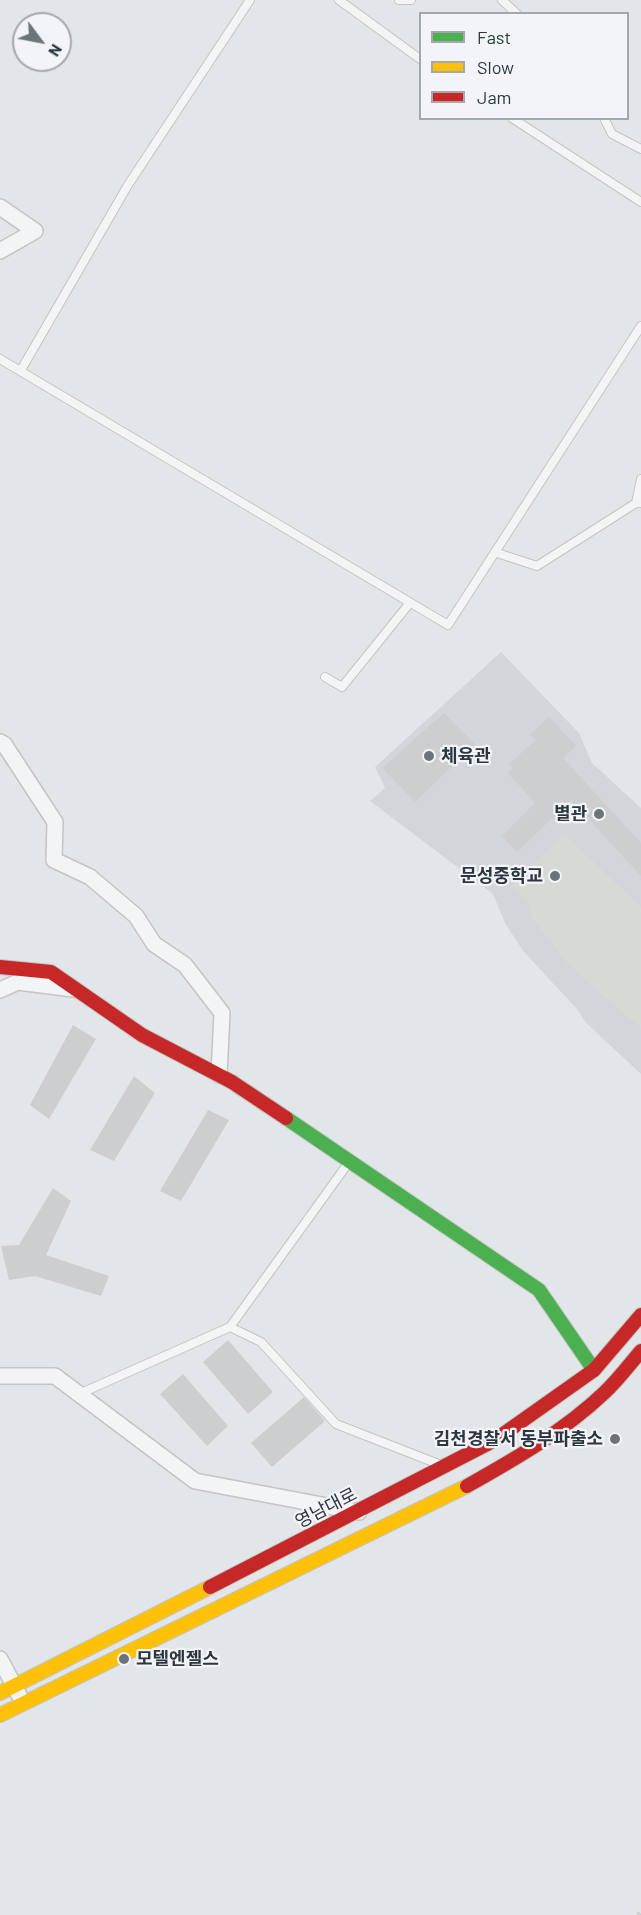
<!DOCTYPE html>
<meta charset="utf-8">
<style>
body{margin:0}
#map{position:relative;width:641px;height:1915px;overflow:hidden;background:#e3e6e8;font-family:Barlow,sans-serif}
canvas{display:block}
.legend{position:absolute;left:419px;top:12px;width:210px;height:108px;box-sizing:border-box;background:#f2f4f7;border:2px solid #a3a8ad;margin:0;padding:8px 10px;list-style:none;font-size:18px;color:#2c363f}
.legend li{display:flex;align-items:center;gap:12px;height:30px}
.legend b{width:30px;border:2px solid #a3a8ad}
.north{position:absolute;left:12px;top:12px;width:60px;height:60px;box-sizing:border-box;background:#f2f4f7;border:2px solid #a3a8ad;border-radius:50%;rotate:122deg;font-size:16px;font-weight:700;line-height:24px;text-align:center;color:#2c363f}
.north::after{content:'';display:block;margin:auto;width:21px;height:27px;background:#6c747a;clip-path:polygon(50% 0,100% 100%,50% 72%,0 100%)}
</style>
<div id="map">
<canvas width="641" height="1915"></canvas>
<ul class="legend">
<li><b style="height:8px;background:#4caf50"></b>Fast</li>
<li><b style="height:8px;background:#ffc107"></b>Slow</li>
<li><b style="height:8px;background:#c62828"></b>Jam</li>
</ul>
<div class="north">N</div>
</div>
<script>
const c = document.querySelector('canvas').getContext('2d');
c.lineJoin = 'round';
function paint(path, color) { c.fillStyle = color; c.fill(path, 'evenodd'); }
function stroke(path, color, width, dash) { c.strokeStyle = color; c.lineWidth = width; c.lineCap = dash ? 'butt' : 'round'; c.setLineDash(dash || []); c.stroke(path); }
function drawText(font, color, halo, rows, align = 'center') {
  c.font = font + ' Barlow,"Noto Sans KR",sans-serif'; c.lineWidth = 4.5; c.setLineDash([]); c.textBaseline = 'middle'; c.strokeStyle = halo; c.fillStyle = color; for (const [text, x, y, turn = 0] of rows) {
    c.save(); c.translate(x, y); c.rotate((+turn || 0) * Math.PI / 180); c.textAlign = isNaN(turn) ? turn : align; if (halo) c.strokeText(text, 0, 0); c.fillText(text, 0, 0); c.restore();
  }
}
paint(new Path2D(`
 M501,652l78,81 13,30 49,45v266l-55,-51 -9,-14 -53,-57 -18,-27 -13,-31 -123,-93 15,-13 -10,-21z`), '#d2d6db');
paint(new Path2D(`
 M565,834l76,74v120l-73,-64 -34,-44 -7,-19 -16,-15z`), '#d5dbd4');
paint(new Path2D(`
 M444,713l31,31 -60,58 -33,-34z
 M549,717l27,29 -13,12 78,85v33l-70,-76 -54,52 -15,-16 33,-33 -27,-30 5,-4 -4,-5 27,-24 -6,-6z
 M73,1025l23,14 -47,80 -19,-14z
 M134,1076l21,17 -41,68 -24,-11z
 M208,1110l21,10 -48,81 -21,-10z
 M53,1188l18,13 -25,54 63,21 -8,20 -66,-20 -26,4 -8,-34 18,-1z
 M228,1340l45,52 -25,22 -45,-52z
 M183,1374l45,52 -21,20 -47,-52z
 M304,1397l21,24 -53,46 -21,-24z`), '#ccced0');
const lane = new Path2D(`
 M339,0l81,59
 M399,0h12
 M502,0l15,14
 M512,118l129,84
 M604,118l8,16 29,15
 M0,359l448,266 193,-299
 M21,370l107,-185 122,-185
 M636,503l5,-24
 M497,553l40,13 99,-63h5
 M325,677l17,10 67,-83
 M230,1327l31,15 75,82 105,41
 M79,1394l151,-67 119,-165`);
const street = new Path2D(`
 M0,207l35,24 -35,20
 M0,742l4,2 51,78 -1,38 36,17 46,39 18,28 31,21 37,48 -3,62
 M0,990l18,-8 55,7
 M0,1376h55l140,105 164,31
 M0,1659l19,36`);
const fast = new Path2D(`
 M286,1118l253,172 55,80`);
const slow = new Path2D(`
 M0,1693l210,-106
 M0,1715l467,-229`);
const jam = new Path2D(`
 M0,967l51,5 91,63 90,47 54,36
 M467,1486c48,-27 97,-55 137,-93 14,-13 25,-28 37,-42
 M210,1587l285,-147 99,-70 47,-55`);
stroke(lane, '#c2c4c6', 10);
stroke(street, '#c2c4c6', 18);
stroke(fast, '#c2c4c6', 16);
stroke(slow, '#c2c4c6', 16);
stroke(jam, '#c2c4c6', 16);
stroke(lane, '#f3f4f5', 8);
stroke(street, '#f3f4f5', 15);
stroke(fast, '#4caf50', 14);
stroke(slow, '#ffc107', 14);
stroke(jam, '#c62828', 14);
stroke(new Path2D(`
 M638,1915l3,-4`), '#ccced0', 4.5, [3, 6]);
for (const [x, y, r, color] of [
 [429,756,6,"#6c747a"],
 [599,814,6,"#6c747a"],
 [555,876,6,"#6c747a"],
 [615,1439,6,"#6c747a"],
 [124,1659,6,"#6c747a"]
]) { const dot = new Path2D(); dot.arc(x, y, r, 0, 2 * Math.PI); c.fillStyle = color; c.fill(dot); stroke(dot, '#f2f4f7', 2); }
drawText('bold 18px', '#2c363f', '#f2f4f7', [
 ["체육관",441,756,"left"],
 ["별관",587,814],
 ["문성중학교",543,876],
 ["김천경찰서 동부파출소",603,1439],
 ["모텔엔젤스",136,1659,"left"]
], 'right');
drawText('18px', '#2c363f', '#f2f4f7', [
 ["영남대로",326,1508,-27]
]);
</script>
